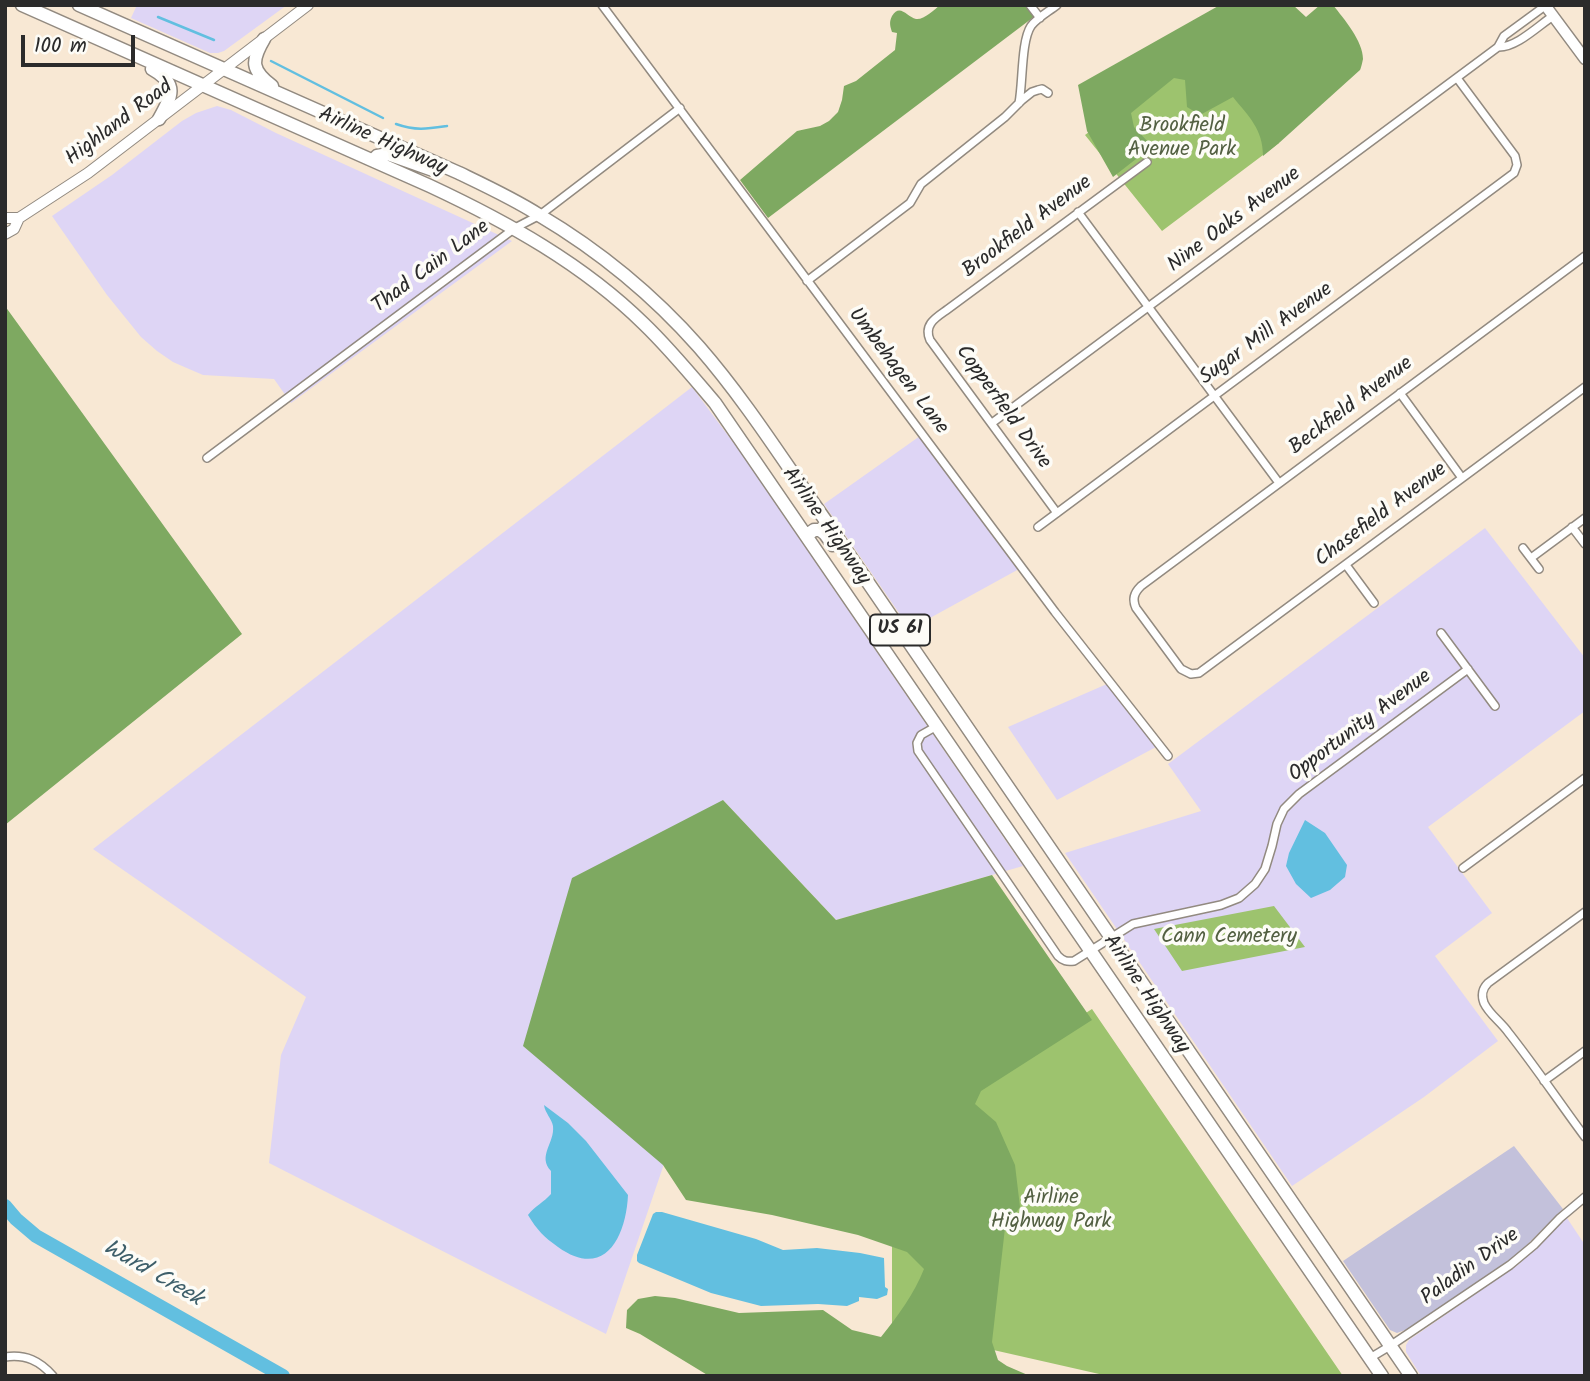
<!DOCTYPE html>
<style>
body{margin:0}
#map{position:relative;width:1590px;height:1381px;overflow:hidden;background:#f8e8d4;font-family:Kalam,sans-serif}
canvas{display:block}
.frame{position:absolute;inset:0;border:7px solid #2b2b2b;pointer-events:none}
.scale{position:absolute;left:21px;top:35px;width:114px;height:32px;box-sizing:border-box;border:4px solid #2b2b2b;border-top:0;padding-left:9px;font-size:21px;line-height:24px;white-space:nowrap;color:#2b2b2b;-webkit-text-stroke:5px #fdfcf7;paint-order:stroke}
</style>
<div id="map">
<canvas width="1590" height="1381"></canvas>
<div class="frame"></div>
<div class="scale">100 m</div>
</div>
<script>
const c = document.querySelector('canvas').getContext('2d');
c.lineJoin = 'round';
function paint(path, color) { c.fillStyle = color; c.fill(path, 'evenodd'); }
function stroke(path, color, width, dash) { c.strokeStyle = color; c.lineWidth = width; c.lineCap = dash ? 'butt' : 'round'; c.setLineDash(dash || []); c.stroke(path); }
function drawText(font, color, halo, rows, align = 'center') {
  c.font = font + ' Kalam,sans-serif'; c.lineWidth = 7; c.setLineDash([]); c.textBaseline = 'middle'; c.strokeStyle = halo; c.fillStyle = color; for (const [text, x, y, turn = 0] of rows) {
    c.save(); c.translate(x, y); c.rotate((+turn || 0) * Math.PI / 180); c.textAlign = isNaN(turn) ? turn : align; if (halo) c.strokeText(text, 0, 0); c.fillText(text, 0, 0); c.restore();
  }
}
paint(new Path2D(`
 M137,5h150l-63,46 -6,2h-8l-79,-35z
 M217,106l14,4 45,23 236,108 -221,162 -17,-24 -71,-4 -14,-6 -16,-7 -16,-11 -16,-14 -34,-42 -55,-79 60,-41 70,-54 14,-8z
 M692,387l49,66 282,413 -187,54 -113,-120 -59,364 -58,170 -337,-171 12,-108 25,-58 -213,-148z
 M920,436l99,133 -109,60 -86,-125z
 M1485,528l100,130v53l-157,116 64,86 -57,43 63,85 -74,56 -132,89 -227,-333 136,-42 -33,-47z
 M1107,684l49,63 -99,53 -49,-73z
 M1567,1218l18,27v131h-164l-15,-24v-7l3,-5 110,-76z`), '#ded5f5');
paint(new Path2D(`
 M1514,1146l49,63 -45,45 -16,11 -94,64 -11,4 -7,-3 -47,-69z`), '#c3c1db');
paint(new Path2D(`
 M1202,47l77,96 -117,88 -77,-96z
 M1274,906l31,41 -123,24 -28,-42z
 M1092,1009l251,367h-235l-216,-49v-189z`), '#9dc36e');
paint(new Path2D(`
 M940,5h86l9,11 -267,202 -28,-38 57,-49 23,-5 9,-5 9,-9 4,-12 2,-14 12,-5 39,-31 2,-17 -5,-1c-2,-6 -3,-10 0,-16 8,-13 15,1 24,3 8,1 18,-9 24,-14z
 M1220,5h73l13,12 14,-12h13c11,14 30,36 30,54 0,0 -2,10 -3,11l-81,73 -16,13c0,-27 -14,-39 -30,-59l-33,18 -13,-8 -2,-27 -11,-2 -43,35 3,14 15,16 -13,16 -23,18 -26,-46 -9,-46z
 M5,306l237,328 -237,191z
 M723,800l113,120 156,-45 100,145 -111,71 -6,13 21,18 19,43 5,42 -15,21 -13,114 6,18 9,6 23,10h-321l-69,-42 -14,-6 1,-18 11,-11 17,-3 20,2 64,15 84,-3 29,20 29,7c17,-21 33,-43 43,-68l-17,-17 -49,-17 -86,-20 -86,-15 -23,-35 -140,-119 49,-168z`), '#7ea961');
paint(new Path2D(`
 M1305,820l20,13 22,32 -2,12 -15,13 -19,8 -15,-14 -10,-18 3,-13z
 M544,1105l24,18 18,18 42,54c-2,43 -24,85 -70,52 -14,-10 -21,-17 -30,-32 7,-9 16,-13 23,-21v-23c-14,-15 4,-28 2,-45 -1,-7 -8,-13 -9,-21z
 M656,1212h6l94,27 27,11 34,-2 43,5 24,5 1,29 3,2 -1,6 -10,4 -18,-2v4l-12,5 -29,-2 -57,2 -50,-13 -72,-30 -2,-2v-6l16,-41z`), '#62bfe0');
stroke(new Path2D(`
 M158,17l56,23
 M271,61l112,57
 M396,124c20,7 31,5 51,2`), '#62bfe0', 2.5);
stroke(new Path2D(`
 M5,1206l11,13 20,17 247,140`), '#62bfe0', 14);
const street = new Path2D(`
 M602,5l453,607 113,144
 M1030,5l10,13
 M1498,47c18,1 40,-21 55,-31
 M1019,103c4,-20 2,-62 12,-77 6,-8 17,-14 26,-21
 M1078,212l201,271
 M1585,256l-444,330c-7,7 -9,13 -5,22l45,61 10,5 8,-1 386,-286
 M807,281l103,-78 11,-19 84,-67 17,-17 10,-8 6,-2 4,-1 6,4
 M1400,393l62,85
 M992,423l498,-370 8,-6 6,-11 41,-30
 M207,458l308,-230 25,-13 140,-107
 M1057,513l-127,-173c-7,-16 7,-23 18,-31l199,-147
 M1038,527l476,-354 3,-8 -2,-9 -58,-78
 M1572,527l13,17
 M1523,548l16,21
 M1531,558l54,-40
 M1346,565l28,38
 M1441,633l54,73
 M937,726l-16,9 -4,8 1,8 140,205c5,5 9,6 16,5l59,-37 88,-19 18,-7 16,-14 10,-15 7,-23 5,-22 7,-15 15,-15 169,-125
 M1463,868l122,-90
 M1585,912l-97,71c-6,6 -7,12 -4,20 5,11 17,19 24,29 27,34 51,70 77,105
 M1544,1081l41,-30
 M5,1357c21,-3 35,4 48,19
 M1370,1358l20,-12 120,-81 24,-20 26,-27 25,-21`);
const secondary = new Path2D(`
 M5,218h14
 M5,234l9,-5 5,-11 69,-45 220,-168`);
const primary = new Path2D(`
 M1545,5l40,54`);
const highway = new Path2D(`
 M22,5l408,181c77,36 153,78 214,138 26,25 48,52 71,79l667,973
 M79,5l380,168c27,13 55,26 80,42 59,35 115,81 160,132 48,55 87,118 129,177l583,852
 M264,39c-13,22 -13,31 8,47
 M152,69c27,15 20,27 7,50
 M373,160l4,-4 11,-2 45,16
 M807,535l7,-5h6l5,4 8,11`);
stroke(street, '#928a80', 10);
stroke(secondary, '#928a80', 12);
stroke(primary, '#928a80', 13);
stroke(highway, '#928a80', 15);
stroke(street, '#fff', 7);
stroke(secondary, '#fff', 10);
stroke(primary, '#fff', 10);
stroke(highway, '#fff', 12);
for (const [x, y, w] of [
 [900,630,60]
]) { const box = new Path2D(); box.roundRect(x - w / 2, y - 15.5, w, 31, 5); c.fillStyle = '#fdfcf7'; c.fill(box); stroke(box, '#2b2b2b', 2); }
drawText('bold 19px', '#2b2b2b', null, [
 ["US 61",900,630]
]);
drawText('21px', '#2b2b2b', '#fdfcf7', [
 ["Highland Road",120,124,-37],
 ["Airline Highway",382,143,24],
 ["Nine Oaks Avenue",1235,221,-37],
 ["Brookfield Avenue",1028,228,-37],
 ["Thad Cain Lane",432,268,-37],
 ["Sugar Mill Avenue",1267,335,-36],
 ["Umbehagen Lane",897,372,53],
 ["Beckfield Avenue",1352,407,-37],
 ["Copperfield Drive",1002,408,54],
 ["Chasefield Avenue",1382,516,-37],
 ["Airline Highway",825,527,55],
 ["Opportunity Avenue",1361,727,-37],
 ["Airline Highway",1145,995,56],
 ["Paladin Drive",1471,1268,-36]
]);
drawText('21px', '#536042', '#fdfcf7', [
 ["Brookfield",1182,127],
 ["Avenue Park",1182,151],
 ["Cann Cemetery",1229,938],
 ["Airline",1051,1199],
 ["Highway Park",1051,1223]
]);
drawText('italic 23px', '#3e5f6a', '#fdfcf7', [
 ["Ward Creek",152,1275,30]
]);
</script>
